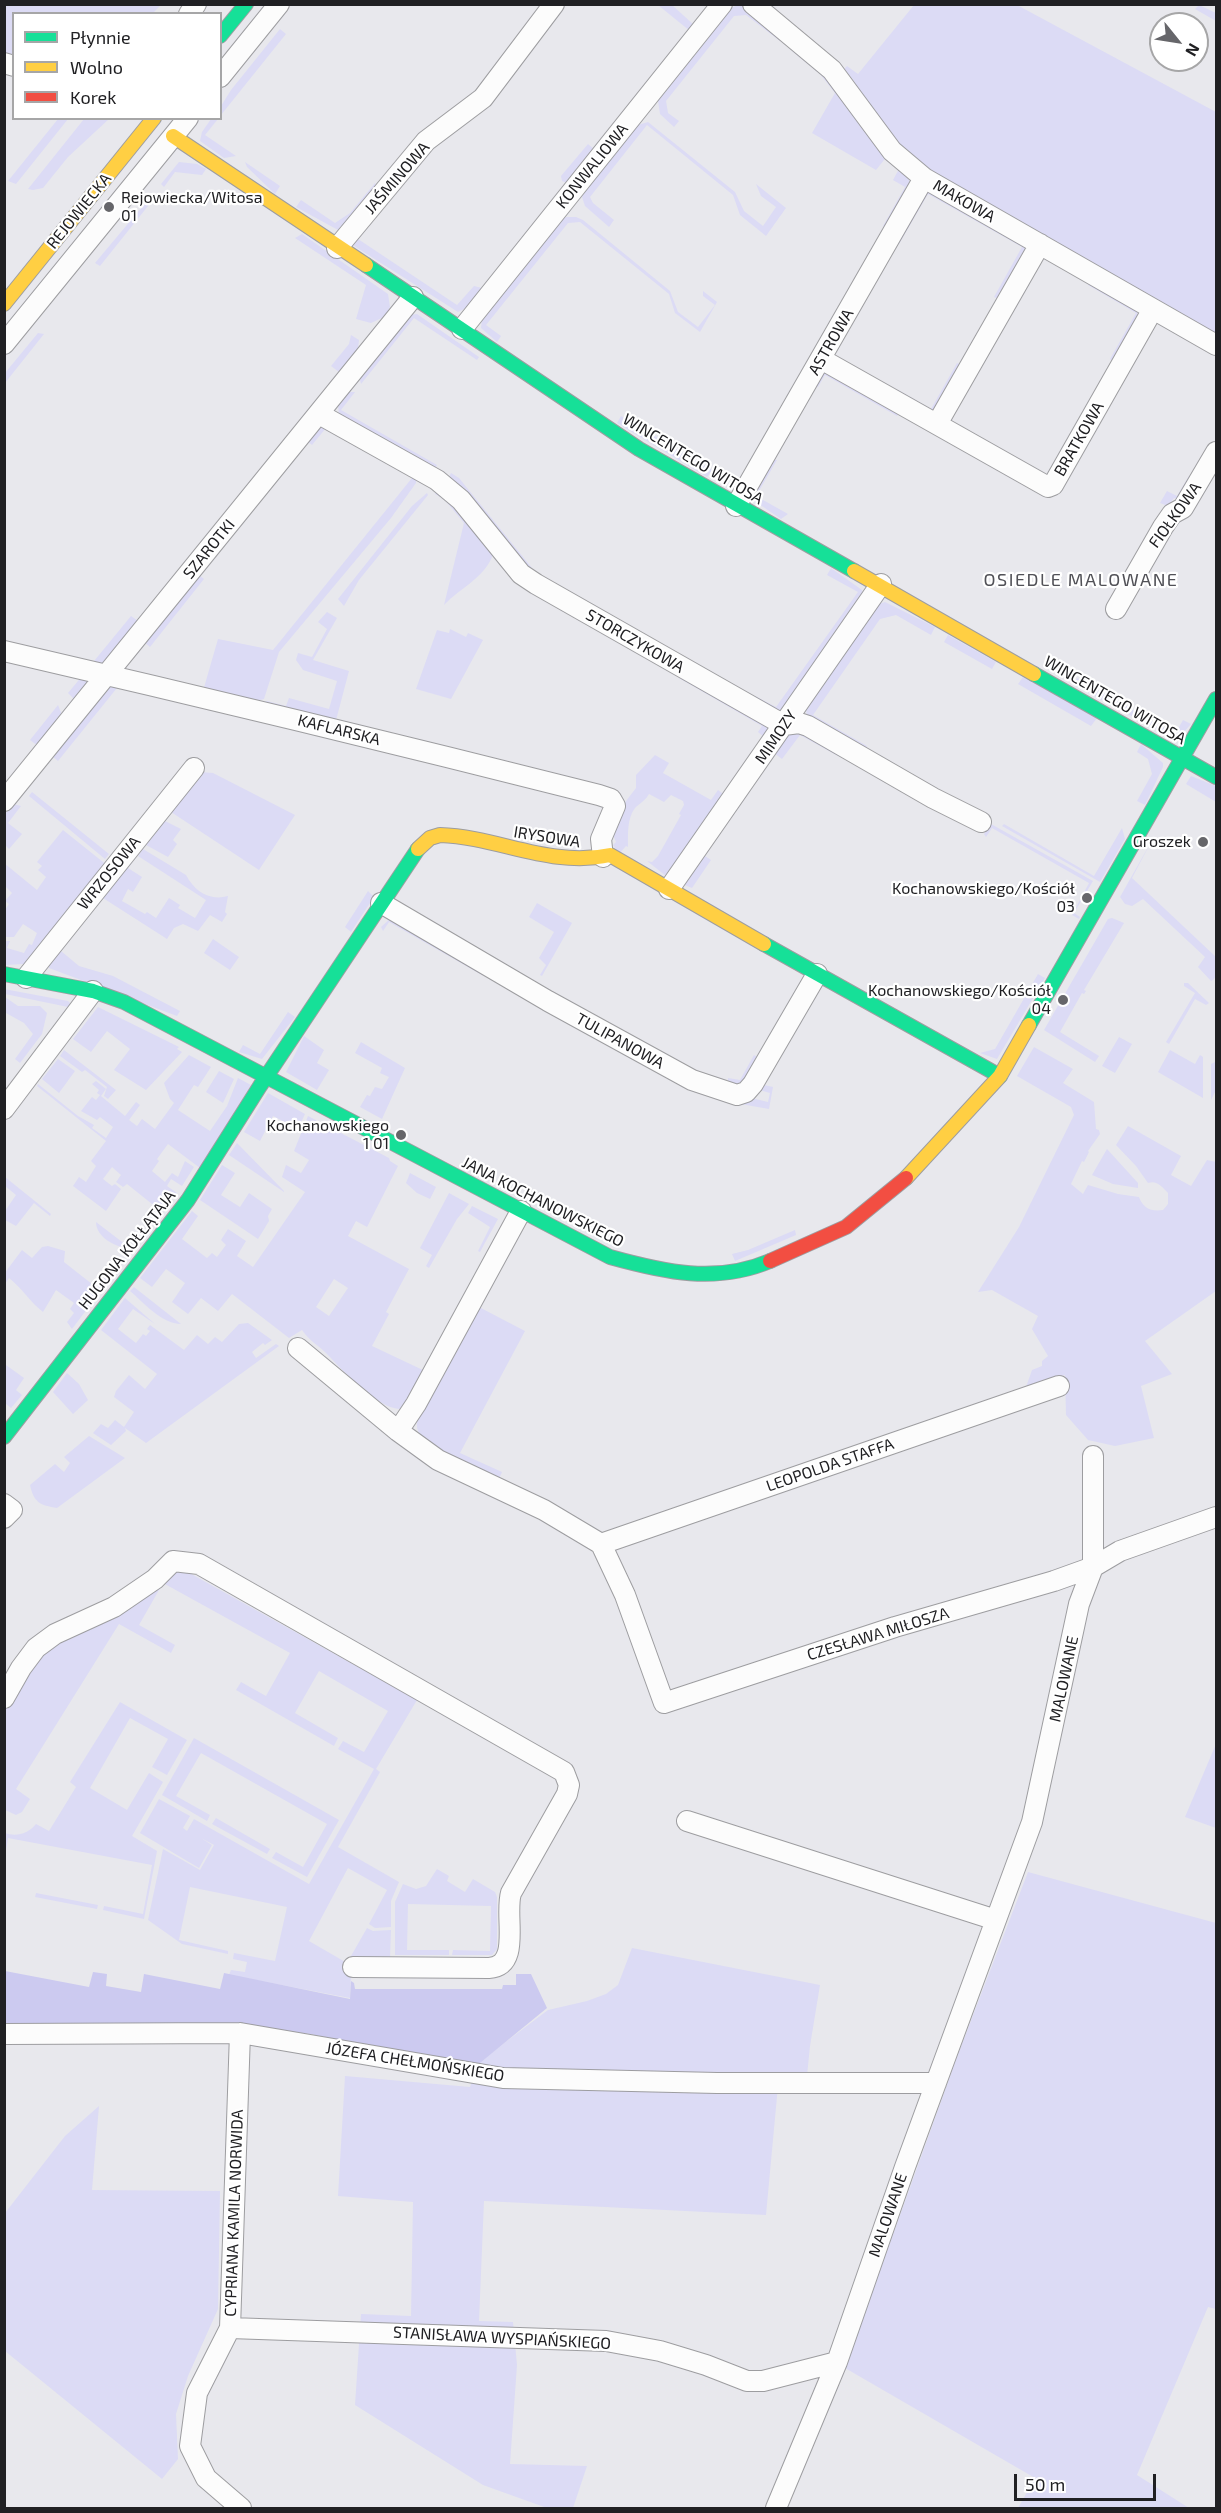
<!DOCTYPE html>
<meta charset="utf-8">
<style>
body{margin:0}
#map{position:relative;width:1221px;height:2513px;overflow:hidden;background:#e8e8ed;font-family:"Exo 2",sans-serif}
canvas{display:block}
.frame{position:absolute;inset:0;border:6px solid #202023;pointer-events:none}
.legend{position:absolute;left:12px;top:12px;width:210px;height:108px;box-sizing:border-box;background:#fff;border:2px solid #a6a6a7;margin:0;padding:8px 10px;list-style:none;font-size:18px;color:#202023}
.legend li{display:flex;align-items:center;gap:12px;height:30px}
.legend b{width:30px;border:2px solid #a6a6a7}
.north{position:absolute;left:1149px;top:12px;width:60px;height:60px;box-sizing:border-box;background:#fff;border:2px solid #a6a6a7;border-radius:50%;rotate:120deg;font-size:16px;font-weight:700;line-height:24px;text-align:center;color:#202023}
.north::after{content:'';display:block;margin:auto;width:21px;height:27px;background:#66666a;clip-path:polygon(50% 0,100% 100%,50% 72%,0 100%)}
.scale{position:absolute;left:1014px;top:2474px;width:142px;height:27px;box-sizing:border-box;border:3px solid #202023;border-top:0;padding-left:8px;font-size:18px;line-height:21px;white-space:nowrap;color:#202023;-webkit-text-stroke:4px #fff;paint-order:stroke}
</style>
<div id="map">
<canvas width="1221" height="2513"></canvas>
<div class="frame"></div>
<ul class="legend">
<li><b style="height:8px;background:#16e098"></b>Płynnie</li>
<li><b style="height:8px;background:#ffcf43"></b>Wolno</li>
<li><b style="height:8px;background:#f24e42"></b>Korek</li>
</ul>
<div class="north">N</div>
<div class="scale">50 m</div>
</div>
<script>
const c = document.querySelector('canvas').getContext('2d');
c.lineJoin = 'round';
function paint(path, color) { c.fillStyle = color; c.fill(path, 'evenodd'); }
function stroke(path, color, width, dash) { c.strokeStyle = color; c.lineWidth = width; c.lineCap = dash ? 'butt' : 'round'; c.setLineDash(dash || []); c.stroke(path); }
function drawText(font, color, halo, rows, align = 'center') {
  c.font = font + ' "Exo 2",sans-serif'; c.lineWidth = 4.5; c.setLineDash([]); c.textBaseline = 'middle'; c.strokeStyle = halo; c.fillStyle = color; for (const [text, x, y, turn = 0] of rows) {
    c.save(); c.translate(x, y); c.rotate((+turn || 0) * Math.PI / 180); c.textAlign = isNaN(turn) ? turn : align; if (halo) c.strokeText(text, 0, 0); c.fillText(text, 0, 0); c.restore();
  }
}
paint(new Path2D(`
 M4,5h157l-8,8 -139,1 -1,43 -8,-2z
 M658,5h14l22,20 -4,6z
 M739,5l7,1 38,31 -4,4 -34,-26 -12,1 -68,85 2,12 11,8 -5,6 -14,-13 -2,-13 75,-94z
 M914,5h103l199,107v225l-272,-157 -40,-27 -48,-65 -2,-7 -10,-12 3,-3 11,8z
 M1199,5l17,8v8l-21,-12z
 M280,29l6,5 -65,81v-9l10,-16z
 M795,47l28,23 65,85 -12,15 -64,-37 23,-40 -15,-19 -28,-23z
 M58,119h10l-52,65 -8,-3z
 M84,119h25l-41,38 -25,31 -10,2 -5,-1z
 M211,119h7l-13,16 31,21 -12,2 -24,-17 2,-9z
 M648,122l87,70 9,19 19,15 13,-19 -15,-11 -5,-12 30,24 -20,28 -26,-21 -7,-20 -86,-70 -57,72 3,6 21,17 -5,7 -24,-21 -3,-9 7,-12 49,-60z
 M588,144l6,5 -27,34 -5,-2 -1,-5z
 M422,161l-64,78 99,66 17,-19 8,2 -16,20 -8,4 -107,-68z
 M179,162l18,2 9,5 -4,6 -27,-3 -11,15 -3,-3z
 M245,162l35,24 -5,8 -28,-27z
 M900,167l9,11 1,8 -21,43 -6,-3 22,-39 -12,-7z
 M375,183l1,3 -30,40 -8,4 -42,-23 5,-7 34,23 15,-10z
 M932,190l92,50 2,11 -27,48 -5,-2 28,-50 -94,-53 -29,50 -2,-5 29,-46z
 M152,195l4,1 -56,70 -5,-3z
 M567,217h9l7,3 87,71 8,21 20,15 17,-22 -12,-9v-5l14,11 -17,30 -25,-19 -6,-19 -89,-72 -12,1 -82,102 15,11 -4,6 -16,-14 1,-9 81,-101z
 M302,234l86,60 2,13 -4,9 -15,7 -15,-4 10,-34 -71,-47z
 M1092,281l45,29c3,18 -14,37 -23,52l-4,-3 26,-46 -48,-28z
 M417,314l62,43 -2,3 -63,-42 -53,66 -1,-4 3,-7 47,-58z
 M38,333l6,1 -39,49v-10z
 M351,335l8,5 -1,9 -19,23 -8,-6 18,-22z
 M957,363l5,2 -27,47 -39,-17 2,-5 33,19z
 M824,372l6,1 70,37 -3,6 -72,-41 -7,12 -5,-2z
 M349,392h6l-14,18 96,55 -3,6 -95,-56 -1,-10z
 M621,416l91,54 -5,7 -90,-54z
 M321,425l95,54v4l-25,35 -112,134 -15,47 -16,4 -45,-12 15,-52 55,11 139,-172 -86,-50 -14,17 -5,-4z
 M771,460h6l-21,36 32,18 -7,5 -28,-19v-4z
 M451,473l8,5 73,90 -3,4 -82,-91z
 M1189,476l6,3 -16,21 -5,-2 -6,8 -8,-3 7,-12 10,5z
 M436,491l10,3 47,60c-7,23 -33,34 -49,51l20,-82 -20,-24 -9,-5z
 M427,493l1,2 -69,85 -15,26 -6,-7 74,-93z
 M831,568l31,22 1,5 -76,112 -8,5 -25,-14 1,-2 21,11 82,-115 -31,-17z
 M199,575l5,4 -54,68 -6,-5z
 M885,602l50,25 -4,8 -35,-20 -16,4 -67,96 54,31 -4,6 -56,-35 -1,-8 73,-105z
 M327,612l10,6 -24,42 36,11 -14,53 -78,-19 10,-4 19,5 3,-8 40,11 8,-28 -34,-11 -7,-10 2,-7 14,4 15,-28 -9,-7z
 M131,616l7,5 -37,46 -11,-1z
 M450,629l16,8 2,-4 15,7 -32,59 -35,-10 21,-59 12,3z
 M948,635l48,27 -4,7 -48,-27z
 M682,674l87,51 -3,14 -8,-7 4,-6 -83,-48z
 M83,675l8,4 -16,21 -7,-7z
 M1023,677l74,41 -6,8 -73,-42z
 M1077,678l98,56 8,-14 8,4 -12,14 -5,1 -100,-54z
 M111,682l10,1 -63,78 -6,-5z
 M58,705l4,10 -24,31 -8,-6z
 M798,731l42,21 -2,4 -38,-21 -18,24 -8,-6 15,-21z
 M1141,744l22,19v4l-18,38 -8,-4 15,-27 -4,-15 -11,-7z
 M655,755l14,8 -6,10 48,27 7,-10 8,6 -50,72 -10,8 -19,-15 5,1 6,-6 23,-41 -2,-1 5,-9 -1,-4 -12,-6 -7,7 -15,-8c-4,7 -9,9 -14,14 -8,10 -7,27 -7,39l-2,-1 -7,8 -6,-9 3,-3 -4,-10 11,-27 13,-17v-13z
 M200,772l13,1 82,42 -36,55 -91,-60z
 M1191,776l25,10v16l-30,-18z
 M32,792l77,62 -4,5 -76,-63z
 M13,804l8,2 -13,17 14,11 -13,15 -4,-4v-31z
 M165,821l16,8 -8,11 4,4 -9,13 -22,-12z
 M991,824l102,57 -19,32 6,4 -1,2 -7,-4 17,-32 -97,-55 -6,9 -2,-3z
 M1004,824l90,52 28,-48 3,11 -25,43 -98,-56z
 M63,830l45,36 -80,95 -4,3 -19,1v-24h5l-3,7 17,5 5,-9 3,1 5,-12 -14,-9 -9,13h-9v-27l4,-6 -4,-3 7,-8 -7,-7 -1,-23 33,27 9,-13 -8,-7 4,-4 -5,-4z
 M1151,842l-19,36 84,79c0,8 4,20 -5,24l-13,-14 7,-10 -62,-58 -11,7 -7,-2 -5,-7z
 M143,849l43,26c9,17 24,26 42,21l-3,16 2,2 -5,8 -12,-7 -12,16 -15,-7 -9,4 -7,11 -64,-41 -29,36 -2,-3 56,-69 3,2 -3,4 14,9 -9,15 -5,-3 -6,12 23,13 2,-2 9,6 13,-20 11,7 -2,3 17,10 11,-18 -68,-44z
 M702,854l9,6 -19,28 -10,-4z
 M368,891l6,6 -23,35 -6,-5z
 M537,903l35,20 -30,53 -2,-1 6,-10 -7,-7 15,-26 -25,-15z
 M391,918l94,52 -3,5 -93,-53 -6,9 -2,-4z
 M1112,918l12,5 -40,67 2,1 -2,3 -2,-1 -22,39 39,24 -4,6 -51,-32 64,-111z
 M213,939l26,18 -9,13 -26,-17z
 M64,944h2l-5,7 18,15 34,10 67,35 -3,5 -128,-48 -1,-5z
 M1038,974l7,4 -48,81 -17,-6 15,-4z
 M1184,983h4l21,20 -3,2 -11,-6 -26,45 -3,-2 29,-49 -11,-7z
 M819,988l-55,97 9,2 -4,22 -40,-7 18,-5 21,5 2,-9 -14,-4z
 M4,989l64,12 5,5 -43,56 -4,1 42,-56 -63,-13z
 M5,997l13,9h22l7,7 -5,21 -22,29 -5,-4 18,-25 -9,-11 -18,-10z
 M98,1007l81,40 -2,2 5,3 -36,38 -32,-20 16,-21 -23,-18 -16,21 -18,-13z
 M288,1012l7,5 -33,42 -23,-7 4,-7 17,9z
 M304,1036l20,14 -7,13 12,7 -12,20 -31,-18z
 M1119,1037l13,7 -17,29 -13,-7z
 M361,1042l44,26 -23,51 -22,-12 7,-12 3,1 5,-9 7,2 7,-12 -9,-4 2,-5 -27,-15z
 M1034,1047l39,22 -10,14 31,19 2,27 3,1 1,4 -12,17 1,1 -5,10 -2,-1 -11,23 12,10 5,-9 30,9 21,3c4,11 12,15 24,13l5,-6v-11c-6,-6 -11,-13 -20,-10l-12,-17 -20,-21 12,-19 53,30 -10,19 20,11 16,-26 9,2v129l-71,50 27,33 -31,12 13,52 -39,8 -27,-6 -22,-25 -1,-40 -39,12 6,-17 10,-4v-5l6,-5 -16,-27 6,-13 -46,-26 -14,2 41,-65 55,-112 -3,-8 -54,-31z
 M64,1050l52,40 -8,9 -4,-3 3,-9 -22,-17 -3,2 -22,-16z
 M1170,1050l25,14 5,-9 3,2v41l-45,-26z
 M189,1055l22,12 -13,20 -4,-2 -16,25 32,21 17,-25 11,-28 13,7 -51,83 -32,-24 -11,15 2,2 -7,10 13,11 7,-9 6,4 7,-16 9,6 -12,19 -11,-7 -4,7 10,7 -15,19 -35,-28 -4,3 -7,-5 5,-7 -9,-8 -9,12 9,7 3,-2 6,5 -15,22 -33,-25 6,-9 7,5 10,-16 -5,-5 15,-20 -69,-55 1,-2 40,32 16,9 -2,3 14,10 7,-11 -13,-10 -3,3 -16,-9 11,-14 4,3 4,-5 -3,-2 2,-3 -7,-6 4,-3 10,8 -5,7 24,20 11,-14 4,3 -11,15 8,6 5,-7 13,10 19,-26 -4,-4 -6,-16z
 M754,1055l7,4 -18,28 -15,-1v-8l12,2z
 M58,1059l17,12 -16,22 -17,-14z
 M1215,1062l1,28 -5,10v-36z
 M219,1071l15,8 -11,24 -17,-11z
 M268,1093l37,21 -7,15 -25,-13 -13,25 -16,-9z
 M308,1116l81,42 1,3 8,5 -31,61 -11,-6 -8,15 61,33 -23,43 3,2 -17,32 53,25 -14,30 -10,8c-22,1 -58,-38 -72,-53 -9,-10 -20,-15 -27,-26l-13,8 -57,-44 -14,17 -17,-13 -13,16 -16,-12 13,-19 -19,-14 -14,18 -12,-9 52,-67 6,5 -16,23 25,19 5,-5 5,4 9,-12 -5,-5 7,-11 18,12 -9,15 16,11 52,-75 -23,-15 4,-12 15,8 8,-13 -15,-9zM334,1279l14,9 -19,28 -13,-9z
 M237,1143l47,48v1l-55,-37z
 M1107,1149l31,34v5l-25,-4 -21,-9z
 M222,1165l13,8 -14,22 19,12 9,-14 23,16 -4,7 1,5 -11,18 -58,-39z
 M410,1173l26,14 -6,12 -13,-6 -11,-10z
 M5,1177l46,37 -1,2 -16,-13 -18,23 -11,-6v-9l11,-16 -11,-9z
 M449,1193l20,11 -12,15 -28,49 -3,-2 6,-11 -12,-7z
 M472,1206l26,13 -18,33 -2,-1 12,-24 -22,-14z
 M96,1222l34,26c-13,0 -34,-10 -34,-26z
 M795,1230l1,5 -61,26 -3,-7 16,-4z
 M48,1246l17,5 -1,11 33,26 16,-20 2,4 -43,57 -5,-7 7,-9 -4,-4 4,-6 -18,-13 -13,22c-13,-10 -21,-24 -34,-34l-4,6 -1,-10 18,-24 10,8 10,-11z
 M134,1287l47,37c-19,0 -37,-21 -51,-33z
 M125,1298l30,26 -22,-15 -15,20 18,14 7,-9 3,2 4,-5 -3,-2 3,-4 34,25 13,-15 11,9 7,-7 7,5 17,-18 9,-1 24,17 -7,5 -2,-2 -11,9 4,6 20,-14 3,2 -133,97 -21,-15 1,3 -15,14 -18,-12 8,-9 7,4 7,-8 9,7 10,-15 -20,-15 2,-6 13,-16 16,14 12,-15 -56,-44z
 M477,1306l48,25 -65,122 42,19 -4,9c-15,-8 -75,-37 -80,-50 -2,-5 -1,-10 0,-15z
 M6,1365l18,13 -8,12 6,5 -11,13 -6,-5z
 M67,1373l12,11 9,16 -15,14 -20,-22z
 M89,1436l36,22 -68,50c-17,-3 -23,-5 -27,-23l25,-21 9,8 6,-9 -6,-6z
 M175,1570l11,1 231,129 -41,69 4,3 -42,75 61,35 -8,19v26l-16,1 -6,-4 18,-34 -39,-22 -39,73 38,22 20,-35 6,3 18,-1 -1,29h-35l-9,15 5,2 -1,22 -121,-23 2,-5 14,2 2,-10 -14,-3 1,-6 41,8 12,-54 -97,-20 -11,53 49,11v3l-46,-10 -34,-24 15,-71 37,21 14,-25 -13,-7 11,7 -13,23 -59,-35 19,-34 31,17 -7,12 4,3 7,-12 115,65 65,-115 -36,-20 5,-8 21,11 24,-41 -69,-40 -24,42 43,25 -4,8 -98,-56 5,-8 25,14 24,-43 -127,-70 -24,42 36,20 -4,8 -52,-29 -103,165 14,10 -8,13 -6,3 -11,-5 -1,-99 5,-10 39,-54z
 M120,1702l67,38 -20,35 -15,-8 16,-28 -38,-21 -40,70 37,22 22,-37 14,9 -31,54 25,15 -13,68 -41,-9 1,-4 39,8 9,-49 -144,-27 -3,19v-24c11,4 23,1 31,-9l13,7 27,-44 -6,-5z
 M194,1738l145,82 -32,57 -35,-19 4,-6 27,15 24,-43 -126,-71 -25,43 34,19 -3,6 -45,-26z
 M1216,1744v84l-31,-11z
 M216,1818l54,31 -3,5 -55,-30z
 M437,1869l12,7 -2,5 18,11 8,-13 22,13 2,5v52l-5,6h-40l1,-5 37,1 1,-45 -83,-2 -1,46h42v5h-54v-53l8,-18 13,5 10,-3z
 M1028,1872l188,51v386l-8,-2 -71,168 52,33h-171l17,-30 -190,-110 112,-311z
 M36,1893l62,12 -1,4 -62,-12z
 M632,1948l188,37 -10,61 -3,30 -28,-1 -13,140 -282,-14 -5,120 34,1 4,43 -7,99 77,2 -14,42h-26l-64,-23 -128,-80 6,-91 50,2 2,-114 -75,-6 7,-120 125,11 9,-25 69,-52 39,-9 19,-7 12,-9z
 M99,2106l-7,84 128,1 -2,118 -30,67 -12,38 2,45 -16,20 -157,-128v-138l60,-77z`), '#dcdbf5');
paint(new Path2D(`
 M5,1971l84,16 4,-15 14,2 -1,12 35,6 3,-18 76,15 4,-16 126,26 1,-18 3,2 1,6h147l1,-4h13v-11h15l16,34 -72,59 -165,-33 -65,-8 -240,5z`), '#cccaf0');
const street = new Path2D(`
 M753,4l79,66 60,81 32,27 292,167
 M189,14l7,-10
 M4,63l10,3
 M220,77l59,-73
 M337,248l89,-107 57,-43 71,-94
 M462,329l260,-325
 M4,344l184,-226
 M821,359l227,128 5,-2 100,-176
 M319,414l118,66 24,20 60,74 15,10 248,141 15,-2 9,3 125,72 48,24
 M937,424l103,-180
 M736,506l188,-328
 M1116,609l47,-82 9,-13 11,-6 33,-56
 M4,651c199,46 397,94 595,144l12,4 4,7 -14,33 2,18
 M4,801l409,-504
 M669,889l212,-305
 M381,903l167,98 144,79 45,15 9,-3 7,-8 64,-110
 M26,978l168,-210
 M4,1109l89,-118
 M298,1348l100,83 40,29 106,50 57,34 24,51 39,108 231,-76 159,-46 39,-14v-111
 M398,1431l18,-27 105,-193
 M4,1504l8,6 -8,8
 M601,1544l458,-158
 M4,1698l17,-30 15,-20 19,-14 59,-27 41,-28 18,-18 26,3 365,208 5,13 -2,9 -56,99c-7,23 11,73 -22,75l-136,-1
 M687,1821l309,99
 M240,2033l-10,295 -33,65 -7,53 16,32 35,30
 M4,2034l236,-1 263,45 214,5h219
 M230,2328l376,13 54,10 46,14 41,16h16l74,-19
 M776,2508l61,-146 68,-195 127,-345 47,-218 14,-37 27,-16 96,-34`);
const fast = new Path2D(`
 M220,36l26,-32
 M366,265l273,184 215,122
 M1034,674l182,103
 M764,944l236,132
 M4,974l89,17 31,11 486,255c54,15 106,27 160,4
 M1029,1025l187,-326
 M4,1437l184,-237 72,-114 158,-237`);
const slow = new Path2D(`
 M173,136l193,129
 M4,304l150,-186
 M854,571l180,103
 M418,849l12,-11 10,-3c59,2 110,33 170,20l154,89
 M906,1178l94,-102 29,-51`);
const jam = new Path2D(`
 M770,1261l76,-34 60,-49`);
stroke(street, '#9d9da0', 22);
stroke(fast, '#9d9da0', 16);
stroke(slow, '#9d9da0', 16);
stroke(jam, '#9d9da0', 16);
stroke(street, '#fcfcfc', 20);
stroke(fast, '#16e098', 14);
stroke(slow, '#ffcf43', 14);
stroke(jam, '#f24e42', 14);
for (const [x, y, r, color] of [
 [109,207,6,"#66666a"],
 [1203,842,6,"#66666a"],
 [1087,898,6,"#66666a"],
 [1063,1000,6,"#66666a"],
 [401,1135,6,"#66666a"]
]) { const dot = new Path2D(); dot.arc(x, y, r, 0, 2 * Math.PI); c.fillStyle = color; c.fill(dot); stroke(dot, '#fff', 2); }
drawText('16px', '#202023', '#fff', [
 ["KONWALIOWA",592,166,-51],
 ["JAŚMINOWA",397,178,-49],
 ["MAKOWA",964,201,30],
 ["REJOWIECKA",79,211,-51],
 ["ASTROWA",831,342,-60],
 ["BRATKOWA",1079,439,-60],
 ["WINCENTEGO WITOSA",693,459,31],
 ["FIOŁKOWA",1175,515,-54],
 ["SZAROTKI",209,549,-51],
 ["STORCZYKOWA",635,641,30],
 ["WINCENTEGO WITOSA",1115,700,30],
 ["KAFLARSKA",339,730,14],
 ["MIMOZY",776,737,-56],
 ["IRYSOWA",547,837,9],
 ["WRZOSOWA",109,873,-51],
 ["TULIPANOWA",620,1041,29],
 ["JANA KOCHANOWSKIEGO",543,1202,27],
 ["HUGONA KOŁŁĄTAJA",127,1250,-52],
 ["LEOPOLDA STAFFA",830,1465,-19],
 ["CZESŁAWA MIŁOSZA",878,1634,-17],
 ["MALOWANE",1064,1679,-78],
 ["JÓZEFA CHEŁMOŃSKIEGO",415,2062,9],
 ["CYPRIANA KAMILA NORWIDA",234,2213,-88],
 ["MALOWANE",888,2215,-71],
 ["STANISŁAWA WYSPIAŃSKIEGO",502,2338,3]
]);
drawText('16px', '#202023', '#fff', [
 ["Rejowiecka/Witosa",121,198,"left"],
 ["01",121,216,"left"],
 ["Groszek",1191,842],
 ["Kochanowskiego/Kościół",1075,889],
 ["03",1075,907],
 ["Kochanowskiego/Kościół",1051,991],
 ["04",1051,1009],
 ["Kochanowskiego",389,1126],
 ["1 01",389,1144]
], 'right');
c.letterSpacing = '1.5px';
drawText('18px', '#515157', '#fff', [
 ["OSIEDLE MALOWANE",1081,580]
]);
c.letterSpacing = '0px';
</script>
